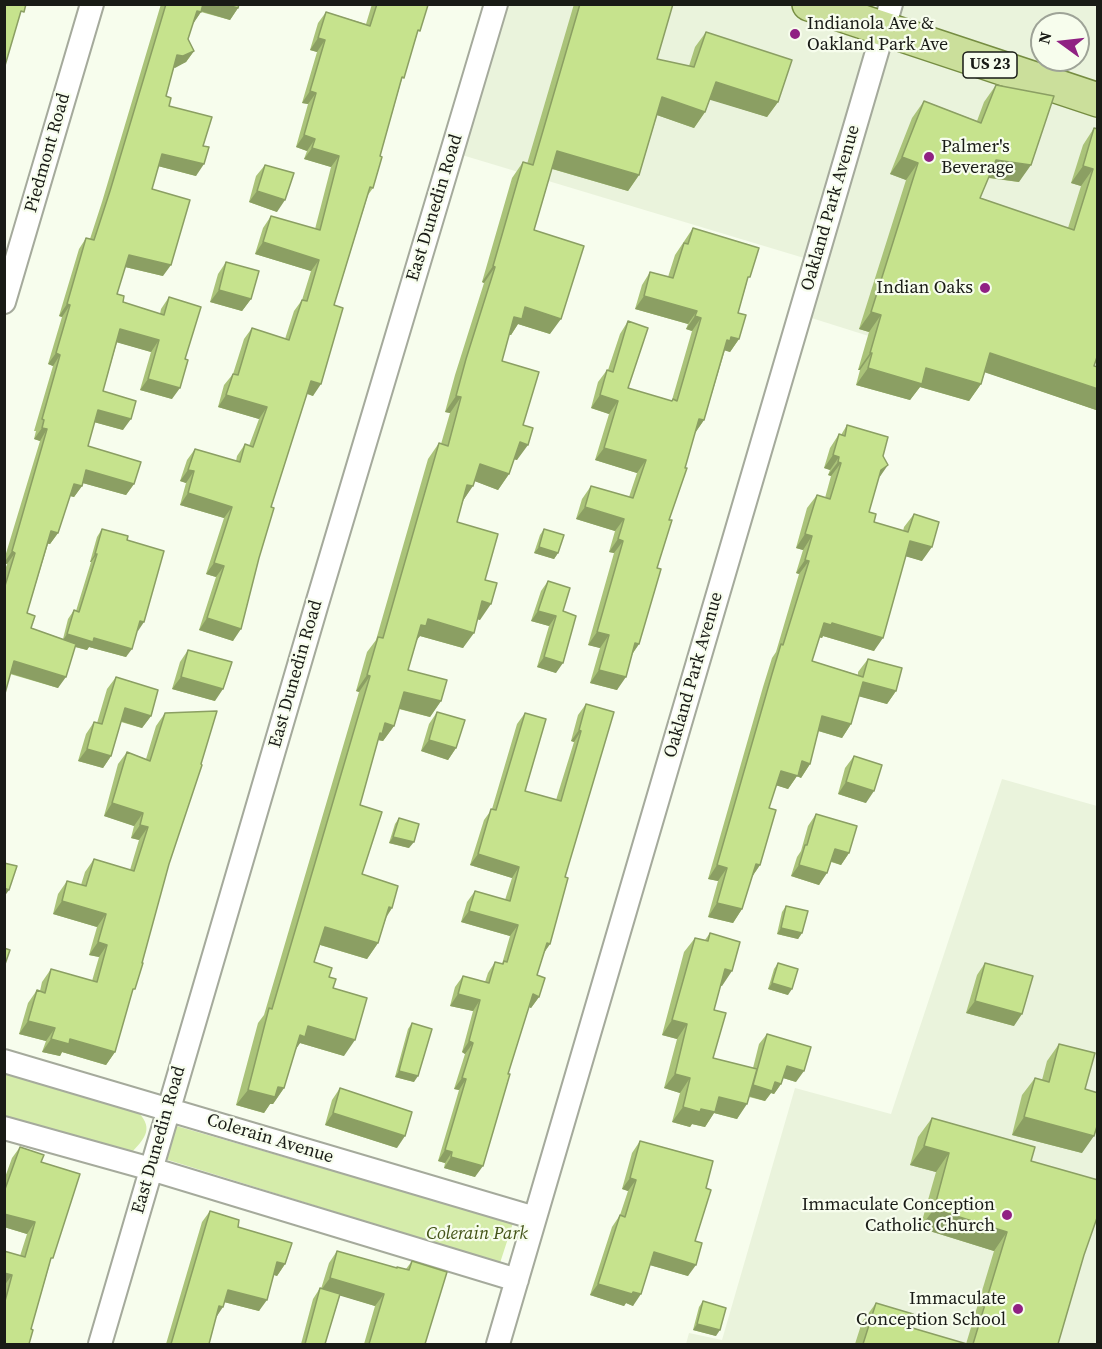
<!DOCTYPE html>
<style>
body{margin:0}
#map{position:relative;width:1102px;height:1349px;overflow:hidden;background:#f7fded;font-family:"Source Serif 4",serif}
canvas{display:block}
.frame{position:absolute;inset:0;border:6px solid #191b16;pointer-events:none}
.north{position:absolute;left:1030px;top:12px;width:60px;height:60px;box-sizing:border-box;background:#f7fded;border:2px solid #9ea397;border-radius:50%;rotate:285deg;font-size:16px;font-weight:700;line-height:24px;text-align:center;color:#191b16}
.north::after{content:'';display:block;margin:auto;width:21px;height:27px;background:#902183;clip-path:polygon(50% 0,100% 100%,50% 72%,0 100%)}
</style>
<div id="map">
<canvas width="1102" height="1349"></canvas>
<div class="frame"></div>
<div class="north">N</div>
</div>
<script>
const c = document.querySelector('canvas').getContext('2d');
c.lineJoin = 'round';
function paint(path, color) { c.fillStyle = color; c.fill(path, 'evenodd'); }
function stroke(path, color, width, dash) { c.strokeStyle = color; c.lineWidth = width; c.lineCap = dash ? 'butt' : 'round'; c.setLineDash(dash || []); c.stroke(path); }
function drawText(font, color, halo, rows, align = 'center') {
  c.font = font + ' "Source Serif 4",serif'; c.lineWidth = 4.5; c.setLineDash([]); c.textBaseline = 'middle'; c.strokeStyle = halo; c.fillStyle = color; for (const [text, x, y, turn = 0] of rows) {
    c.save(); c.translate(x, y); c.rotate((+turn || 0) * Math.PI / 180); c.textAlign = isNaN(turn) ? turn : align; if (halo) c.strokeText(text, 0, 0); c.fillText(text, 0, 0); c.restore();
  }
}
paint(new Path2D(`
 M494,5h603v403l-295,-93 12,-54 -362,-109zM1042,24h36v36h-36z
 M1002,779l95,27v538h-411l3,-11 33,7 73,-252 96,26z`), '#eaf3dc');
paint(new Path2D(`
 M4,1068l128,38c21,19 18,28 -1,47l-126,-33z
 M173,1125l340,98 -13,40 -335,-104z`), '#d5ecaa');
const minor = new Path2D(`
 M4,302l88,-298
 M4,1061l531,157
 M4,1128l147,41 366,111
 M100,1344l216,-737 180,-603
 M498,1344l393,-1340`);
const primary = new Path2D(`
 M809,4l289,96`);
stroke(minor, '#a5aa9c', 26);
stroke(primary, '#768d42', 36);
stroke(minor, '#fff', 22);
stroke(primary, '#cbdf9b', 33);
paint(new Path2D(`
 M161,4h78l-1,4 -8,12 -29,-8 -8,11 -5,16 6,12 -8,11 -12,5 -8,29 3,10 34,40 -7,30 -38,-10 -6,23 11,87 -38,-9 -8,27 6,8 37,12 1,-5 8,-12 3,102 -32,-9 11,-38 -34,-10 -14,49 20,39 -29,-8 -6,24 46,38 -8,11 -43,-12 -1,3 -8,11 -4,-1 -12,37 -8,11h-2l-21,69 4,15 32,11 5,-20 6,-9 2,1 15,-49h-1l7,-25 5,-8 25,11 11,91h-1l-11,26 -37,-10 -2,3 -12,-3 -17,41 -48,-14 -6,23v-124l3,-9 -3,-1v-3l36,-119 -6,-2 2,-8h-2l19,-65 -5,-2 14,-47 -3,-1 20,-67 7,-11 4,1 12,-37z
 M372,4h53l-9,34 -15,44 -21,74 -7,32 -5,7 -34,110 -21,91 -6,-2 -36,113 -38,134 -34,-11 17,-53 -10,-3 18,-56 -44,-13 6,-22 -6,-2 7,-21 8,-11 41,12 1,-5 8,-12 4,2 10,-27 -41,-12 6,-22 9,-11 11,-35 8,-11 33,11 9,-28 8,-11 9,-29 -56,-17 8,-26 8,-12 44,13 16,-62 -27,-8 3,-8 -11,-4 12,-43 -6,-1 15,-51 -7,-2 8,-27 8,-11 40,12z
 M574,4h99l-16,55 32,7 6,-19 11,-15 72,70 -11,15 -57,-18 -5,13 -11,16 -37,-13 -18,60 -11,16 -76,-22 -18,61 16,104 -32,-10 -7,11h-2l-7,26 21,64 -6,35 -3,-1 -5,15 -11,16 -23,-9 -12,20 -6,21 28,58 -5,40 -3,-1 -14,29 -43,-12 -4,5 -8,29 33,31 -11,16 -31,-8 -5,17 -11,15 -5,-1 -18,65 2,69 30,34 -6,10 -8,25 -11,16 -47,-14 -6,17 15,15 4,11 11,68 -44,-13 -5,7 -11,38 -11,16h-3l-6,9 -28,-8 22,-82 6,-8 95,-323 -3,-1 11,-39 9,-12 52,-181 11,-16 2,1 9,-31 -5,-1 10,-37 29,-92 -2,-1 30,-104 11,-16 4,2z
 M996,85l23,97 -31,-4 -8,20 88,30 13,-42 -10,-3 12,-38 11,-17v238l4,1v40l-2,3 -111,-38 -4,12 -12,17 -49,-14 -10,13 -54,-15 4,-15h-2l11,-38 -10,-3 47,-149 -16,-6 22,-56 12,-17 53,20 7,-19z
 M265,165l12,47 -28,-10 7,-26z
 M693,228l54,54 -9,31 1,26 -9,13 -5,-2 -21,70 -9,13 -26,87 -30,124 -6,9 -16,37 -27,-7 10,-35 -12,-3 26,-92 -5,-1 6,-21 -39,-12 6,-20 9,-13 38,11 8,-24 -42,-13 14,-46 -18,-6 7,-26 9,-12h1l12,-36 8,-13v67l43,13 1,-1 20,-69 -6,-2 2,-5 -53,-15 7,-24 8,-13 18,5 7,-22z
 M226,262l25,37 -9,12 -32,-9 8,-28z
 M847,425l36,31 -14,56 5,10 29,9 1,-4 10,-13 8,47 -16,-5 -32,95 -51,-15 -1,2 -3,-1 -7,24 46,14v-3l10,-13 28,32 -9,13 -28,-8 -8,28 -9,14 -24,-7 -8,33 -9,14 -4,-2 -9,13 -12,-4 -7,23 -9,57 -8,12 -10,32 -9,14 -25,-6 10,-36 -10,-2 55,-192 9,-29 4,-6 23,-78 -3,-1 7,-23 -7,-2 11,-40 10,-13 8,3 6,-22 -3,-1 2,-5 -6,-2 6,-20 9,-14 2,1z
 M544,529l14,24 -4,6 -20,-6 6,-18z
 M548,581l15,30 -7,62 -19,-6 12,-41 -18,-5 10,-30z
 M188,650l27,51 -43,-12 8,-27z
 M116,677l35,39 -9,12 -21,-6 -10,34 -8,12 -25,-7 8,-27 8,-12 3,1 10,-34z
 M586,704l-21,173 -15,67 -6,9 -7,22 2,22 -8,11 -2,-1 -54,170 -31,-9 1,-5 -7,-2 21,-71 -5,-1 11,-35 -3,-2 11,-41 -23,-5 5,-19 8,-11 22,6 3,-9 7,-11 7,2 8,-28 -49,-14 6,-20 8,-11 30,9 7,-22 -42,-13 14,-45 8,-11 25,-85 8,-11v78l31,9 18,-58 -3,-1 7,-26z
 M437,712l19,36 -8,12 -27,-9 8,-27z
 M165,713l4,151 -54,188 -9,13 -44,-13 -2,4 -18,-4 4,-11 -27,-7 9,-31 9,-13 3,1 2,-9 9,-13 41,12 7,-24 -10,-2 8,-28 -44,-13 5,-20 9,-13 14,4 4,-13 9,-13 36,11 9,-30 -8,-2 3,-12 -30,-10 14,-52 9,-12 19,7 10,-33z
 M854,756l12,47 -28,-9 7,-26z
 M816,814l33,39 -8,12 -10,-3 -12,23 -28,-9 6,-19 4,-6 7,-25z
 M399,818l10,30 -20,-5 6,-19z
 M786,906l16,27 -4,6 -21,-5 5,-22z
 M710,933l12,53h-2l-6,24 -1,48 40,10 6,-24 8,-10 29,48 -13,-4 -2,6 -7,10 -3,-1 -6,8 -16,-4 -12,22 -23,-6 -9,14 -13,-3 -2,3 -18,-5 8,-29 -16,-5 13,-49 -15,-4 22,-83 11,-14 10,2z
 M778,963l10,32 -20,-6 6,-20z
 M985,963l29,63 -48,-13 11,-38z
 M412,1023l2,59 -19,-5 13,-48z
 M1059,1044l26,45 -3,64 -70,-18 10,-40 13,-17 7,2 5,-19z
 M340,1088l57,60 -72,-23 7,-25z
 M932,1118l99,43 53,94 -26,89h-203l7,-22 14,-19 33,24 57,17 28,-93 -74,-23 16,-56 -26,-7 8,-28z
 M640,1141l66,47 -18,88 -38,-11 -17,41 -7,-3 -2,3 -34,-11 22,-68 8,-12 8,-24 -6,-2 10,-36z
 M20,1147l21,15 9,101 -19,66 -27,15v-93l16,5 7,-22 -23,-7v-47l8,-22z
 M210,1211l28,16 47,37 -8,12 -3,-1 -15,36 -35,-9 -8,16 -7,26h-43l36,-122z
 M337,1251l59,17 10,1 6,-8 13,83h-61l11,-38 -35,-11 -15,49h-24l12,-45 7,-11 1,1 8,-26z
 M703,1301l13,35 -23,-6 6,-23z`), '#aac379');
paint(new Path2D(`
 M201,4h23l14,4 -8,12 -33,-10z
 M197,11l4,1 -8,12z
 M318,38l7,2 -8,12 -7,-2z
 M194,51l-8,11 -11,6 -6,-2 8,-11z
 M716,82l62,20 -11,15 -63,-19z
 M310,91l6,2 -8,11 -6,-1z
 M662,97l43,15 -11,16 -43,-15z
 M304,135l11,4 -8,12 -11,-4z
 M312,148l27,8 -8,11 -27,-8z
 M557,151l82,24 -11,16 -82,-24z
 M162,154l42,10 -8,12 -42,-11z
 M902,157l16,6 -12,17 -16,-6z
 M996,160l35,5 -12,17 -35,-5z
 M1083,166l10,3 -12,17 -10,-3z
 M257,191l28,9 -8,12 -28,-10z
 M263,242l56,18 -8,11 -56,-17z
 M129,255l42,10 -8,11 -42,-10z
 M493,266l2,1 -11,16 -2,-1z
 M219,290l32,9 -9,12 -32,-9z
 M644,296l53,15 -9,13 -53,-15z
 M67,304l3,1 -8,12 -3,-1z
 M525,307l36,12 -11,15 -32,-10 -7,11 -8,-2 11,-16z
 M871,312l10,3 -12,17 -10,-3z
 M695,316l6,2 -9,13 -6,-2z
 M120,329l39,11 -8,12 -39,-11z
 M731,337l8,2 -9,13 -7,-2 4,-10z
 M56,353l4,2 -7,11 -5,-2z
 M870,353h2l-12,17h-2z
 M990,353l108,36v18l-2,3 -118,-40z
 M868,368h58l55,16 -12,17 -49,-14 -10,13 -54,-15z
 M148,379l32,9 -8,11 -32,-9z
 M311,381l10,3 -8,12 -10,-4z
 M226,395l41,12 -8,12 -41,-12z
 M600,395l18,6 -9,13 -18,-6z
 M456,396l5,1 -11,16 -5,-1z
 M98,410l33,9 -8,11 -33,-9z
 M699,419l5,1 -9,13 -5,-1z
 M42,428l5,1 -7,12 -6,-2z
 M520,442l8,3 -11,15 -8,-2z
 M604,448l42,12 -9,13 -42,-13z
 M833,455l6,2 -9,13 -6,-2z
 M838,462l3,1 -10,13 -3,-1z
 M480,464l29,10 -11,16 -29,-11z
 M888,465l-9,13 2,-8z
 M86,470l48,14 -8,11 -47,-13z
 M188,470l6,1 -8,12 -6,-2z
 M74,484l8,2 -8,11 -8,-2z
 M467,485l6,1 -11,16z
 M188,493l44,14 -8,11 -44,-13z
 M585,507l39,12 -9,12 -39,-12z
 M51,531l7,2 -8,11 -6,-2z
 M805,534l7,2 -9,14 -7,-2z
 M618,539l5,2 -9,12 -5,-1z
 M910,541l22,6 -10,14 -21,-6z
 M539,547l19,6 -4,6 -20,-6z
 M12,551l3,2 -8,11 -3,-1z
 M95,554h2l-6,8h-1z
 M805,560l4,1 -10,13 -3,-1z
 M214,563l10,3 -8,11 -10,-3z
 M482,601l9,3 -11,16 -9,-3z
 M538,611l18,5 -7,10 -18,-5z
 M207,618l34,11 -8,12 -34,-11z
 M428,619l46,14 -11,15 -43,-12 -5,6 6,-17z
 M140,621l4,1 -6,9 -4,-1z
 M824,623h8l51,15 -9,13 -51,-15 -1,2 -7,-2z
 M597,632l12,3 -9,13 -12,-3z
 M67,634l27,4 38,11 -6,8 -37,-10 -2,3 -26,-7z
 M635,643l4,1 -9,13z
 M544,657l19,6 -7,10 -19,-6z
 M14,661l52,16 -8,11 -52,-16z
 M599,670l27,7 -9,13 -27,-7z
 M367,675l3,1 -11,16 -3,-1z
 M181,677l42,12 -8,12 -43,-12z
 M863,682l33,9 -9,13 -33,-9z
 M404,692l37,9 -11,16 -37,-10z
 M125,708l26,8 -9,12 -25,-8z
 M822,716l29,8 -9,14 -30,-9z
 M385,723l9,3 -11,15 -5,-1 -7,10z
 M579,730l2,1 -7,11 -3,-1z
 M429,740l27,8 -8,12 -27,-9z
 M87,749l24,7 -8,12 -25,-7z
 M802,761l8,3 -9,14 -4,-2 -9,13 -16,-5 9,-13z
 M846,782l28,9 -8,12 -28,-9z
 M112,803l31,10 -9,13 -30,-10z
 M140,825l8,2 -9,13 -8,-2z
 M393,837l21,5 -5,6 -20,-5z
 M835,849l14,4 -8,12 -14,-5z
 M478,854l41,13 -7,11 -42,-13z
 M756,864l4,1 -9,13z
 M717,865l10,3 -9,13 -10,-2z
 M799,865l28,8 -8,12 -28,-9z
 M4,888l5,2 -5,7z
 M62,901l44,13 -9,13 -44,-13z
 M717,903l25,6 -9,14 -25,-6z
 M389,907l3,1 -11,16z
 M469,911l49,14 -8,11 -49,-14z
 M325,927l53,16 -11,16 -53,-16z
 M781,928l21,5 -4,6 -21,-5z
 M98,942l9,3 -8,12 -10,-2z
 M547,943l3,1 -8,11z
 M725,969l7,2 -10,15 -7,-2z
 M772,983l20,6 -4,6 -20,-6z
 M458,994l22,6 -7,11 -23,-5z
 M533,994l6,3 -8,11 -6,-3z
 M975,1001l47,13 -8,12 -48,-13z
 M672,1020l15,4 -10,15 -15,-4z
 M28,1021l27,7 -9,13 -27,-7z
 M308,1026l47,14 -11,16 -44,-13 -6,9 6,-17z
 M51,1039h19l45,13 -9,13 -44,-13 -2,4 -18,-4z
 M469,1041l4,2 -8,11 -3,-2z
 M787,1066l17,5 -8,11 -16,-5z
 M399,1071l19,5 -4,6 -19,-5z
 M675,1074l15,4 -10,15 -16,-5z
 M462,1078l4,1 -7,11 -5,-1z
 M775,1082l6,2 -7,10 -3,-1 -6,8 -20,-6 7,-10z
 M278,1087l6,1 -11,16h-3l-6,9 -28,-8 12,-15z
 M719,1097l28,7 -10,15 -23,-6 -9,14 -13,-3 -2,3 -18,-5 11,-15 18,2z
 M333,1113l72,23 -8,12 -72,-23z
 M1024,1117l70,19 -12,17 -70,-18z
 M924,1146l25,7 -13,19 -26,-7z
 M445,1150l7,2 -7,11 -7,-2z
 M451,1157l32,9 -8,11 -31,-9z
 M630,1178l6,2 -8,11 -6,-2z
 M934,1209l73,23 -13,19 -74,-23z
 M4,1214l31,8 -8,12 -23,-7z
 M654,1252l42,13 -8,11 -42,-12z
 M277,1262l8,2 -8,12 -8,-3z
 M4,1273l8,2 -8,11z
 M330,1278l54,16 -9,12 -54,-16z
 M598,1284l35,8 8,2 -8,12 -7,-3 -2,3 -34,-11z
 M228,1290l39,10 -8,11 -39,-10z
 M219,1306l4,1 -8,12z
 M697,1324l23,6 -4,6 -23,-6z`), '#8b9f63');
const building = new Path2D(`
 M4,4h22l-2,8 -3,-1 -17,58z
 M166,4h37l-2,8 -4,-1 -9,28 6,12 -11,5 -6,-1 -11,41 5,2 -2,8 43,11 -9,29 6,1 -5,17 -42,-10 -10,35 38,11 -19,65 -42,-10 -12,39 7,2 -1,6 41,13 5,-18 32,10 -16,52 3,1 -8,28 -32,-9 11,-39 -39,-11 -17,62 33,10 -5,18 -33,-9 -10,36 53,16 -7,22 -48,-14 -4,16 -8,-2 -16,49 -7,-2 -24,82 8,3 -4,12 45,16 -10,33 -52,-16 -10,36v-108l11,-36 -3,-2 35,-122 -5,-1 2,-8 -2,-1 18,-64 -4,-2 14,-48 -3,-1 19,-66 8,2 16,-49z
 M224,4h15l-1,4z
 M377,4h48l3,1 -8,26 -2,-1 -14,48 -2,-1 -22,79 2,1 -9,31 -3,-1 -36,118 9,3 -22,76 -10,-3 -40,126 3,1 -15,50 -18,71 -34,-11 17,-52 -10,-3 18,-56 -44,-14 6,-22 -6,-1 7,-21 45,13 5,-18 8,3 14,-40 -41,-12 7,-21 5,1 14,-47 37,12 13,-40 5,1 12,-41 -56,-18 8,-26 49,14 19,-74 -27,-8 3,-9 -11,-4 12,-42 -6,-2 15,-51 -7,-2 8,-26 44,14z
 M580,4h93l-16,55 37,8 12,-35 86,28 -14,42 -62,-20 -11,30 -43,-15 -23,78 -82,-24 -23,79 50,16 -23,73 -36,-12 -3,12 -8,-2 -12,44 37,11 -16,53 10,3 -5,17 -8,-3 -11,32 -29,-10 -7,22 -6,-1 -10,37 41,12 -13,46 12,3 -6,21 -9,-3 -8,32 -46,-14 -2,7 -5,-1 -13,45 39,10 -6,21 -37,-9 -10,34 -9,-3 -3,11 -2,-1 -20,72 22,7 -20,62 36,12 -6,22 -3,-1 -11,36 -53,-16 -11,35 18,6 -3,9 7,2 -3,9 34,10 -12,42 -47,-14 -3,11 -5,-2 -16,53 -6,-1 -3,10 -27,-7 21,-82 3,1 98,-333 -3,-1 11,-38 5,1 56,-195 9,3 13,-49 -5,-1 10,-37 29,-92 -2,-1 30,-104 10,3z
 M996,85l58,11 -23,69 -35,-5 -16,38 94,32 19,-61 -10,-3 11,-38 4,1v225l-4,12 4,1v22l-108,-36 -9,31 -55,-16 -4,16 -54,-16 4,-15h-2l11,-38 -10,-3 47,-149 -16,-6 22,-56 57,22z
 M265,165l29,8 -9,27 -28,-9z
 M693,228l66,20 -9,29h-2l-10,36 8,2 -7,24 -8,-2 -1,4 -3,-1 -23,80 -5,-1 -14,49h2l-18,52h3l-15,48 4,1 -22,75 -4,-1 -9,34 -27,-7 10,-35 -12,-3 26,-91 -5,-2 6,-20 -39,-12 6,-21 42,12 13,-38 -42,-12 14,-47 -18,-6 7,-25 6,2 15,-51 20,7 -20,60 44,13 1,-2 4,2 24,-83 -6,-2 2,-5 -53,-15 6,-24 23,6 11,-35 4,1z
 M226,262l33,9 -8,28 -32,-9z
 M847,425l41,12 -5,19 5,9 -7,5 -12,42 7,2 -2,8 34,10 6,-18 25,8 -7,25 -22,-6 -27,97 -51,-15 -1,2 -7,-2 -12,38 51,16 5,-18 34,9 -6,23 -33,-9 -12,42 -29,-8 -12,48 -8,-3 -4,15 -17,-5 -12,37 7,2 -16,55 -4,-1 -14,45 -25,-6 10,-35 -10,-3 55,-191 9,-30 2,1 26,-84 -4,-1 7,-24 -7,-2 12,-39 13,4 11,-36 -3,-1 1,-5 -6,-2 6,-21 6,2z
 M102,529l26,7 -1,4 37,11 -20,71 -4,-1 -8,28 -38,-11 -1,4 -26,-8 7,-24 5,2 18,-58h-2z
 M544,529l20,6 -6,18 -19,-6z
 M548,581l22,7 -7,23 13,5 -13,47 -19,-6 12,-41 -18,-5z
 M188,650l44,12 -9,27 -42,-12z
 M116,677l42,13 -7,26 -26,-8 -14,48 -24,-7 7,-27 8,2z
 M586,704l28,8 -49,165 3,1 -18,66 -3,-1 -10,32 8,3 -6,19 -6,-3 -25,80h2l-27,92 -32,-9 1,-5 -7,-2 21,-71 -4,-1 11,-35 -4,-2 11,-41 -22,-6 5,-18 26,7 6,-21 8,2 1,-3 3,1 11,-37 -49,-14 6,-20 35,10 9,-34 -41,-13 13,-45 5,1 29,-97 21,6 -21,72 36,10 20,-70 -2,-1z
 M217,711l-16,53 1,1 -33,99 -27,99h1l-8,26h-2l-18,63 -45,-13 -1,5 -18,-5 4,-11 -27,-7 9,-31 8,3 6,-24 46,13 10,-37 -9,-3 8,-28 -44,-13 5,-20 19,5 8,-27 40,12 14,-44 -8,-2 3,-12 -31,-10 15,-51 23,9 15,-48z
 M437,712l28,8 -9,28 -27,-8z
 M854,756l28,9 -8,26 -28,-9z
 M816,814l41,12 -8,27 -14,-4 -8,24 -28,-8 6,-20h2z
 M399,818l20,6 -5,18 -21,-5z
 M4,863l13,3 -8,24 -5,-2z
 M786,906l22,5 -6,22 -21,-5z
 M710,933l30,9 -8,29 -7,-2 -11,41 12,3 -13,45 44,11 -10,35 -28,-7 -4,15 -14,-3 -1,3 -17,-5 7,-29 -15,-4 12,-50 -15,-4 23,-82 13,3z
 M4,948l6,2 -6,17z
 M778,963l20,6 -6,20 -20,-6z
 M985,963l48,13 -11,38 -47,-13z
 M412,1023l20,6 -14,47 -19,-5z
 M767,1034l44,13 -7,24 -17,-5 -6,18 -6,-2 -3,9 -19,-6z
 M1059,1044l36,9 -10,36 13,4v30l-4,13 -70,-19 11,-39 14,4z
 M340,1088l72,24 -7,24 -72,-23z
 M932,1118l103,29 -4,14 67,19v35l-14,40 -26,89h-85l34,-112 -73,-23 15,-56 -25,-7z
 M640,1141l73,20 -7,27 5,2 -16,51 7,2 -6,22 -42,-13 -13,42 -8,-2 -1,2 -34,-10 22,-69 5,2 11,-37 -6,-2z
 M20,1147l24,8 -3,7 39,12 -27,84h-2l-20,71 2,1 -4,14h-25v-39l8,-30 -8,-2v-22l21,6 10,-35 -31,-8v-22z
 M210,1211l29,9 -1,7 54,16 -7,21 -8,-2 -10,38 -39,-10 -5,17 -4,-1 -10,38h-38z
 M337,1251l60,17v-1l12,3 3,-9 35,11 -22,72h-56l15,-50 -54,-16z
 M320,1288l20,6 -15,50h-20z
 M703,1301l23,7 -6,22 -23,-6z
 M876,1303l37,11 -4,13 58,17h-104z`);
paint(building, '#c6e38d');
stroke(building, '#8b9f63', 1.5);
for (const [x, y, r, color] of [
 [795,34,6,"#902183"],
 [929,157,6,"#902183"],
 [985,288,6,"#902183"],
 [1007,1215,6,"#902183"],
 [1018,1309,6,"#902183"]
]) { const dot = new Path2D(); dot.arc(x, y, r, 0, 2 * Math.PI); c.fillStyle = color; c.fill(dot); stroke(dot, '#f7fded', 2); }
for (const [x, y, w] of [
 [990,65,54]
]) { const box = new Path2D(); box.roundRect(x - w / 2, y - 13, w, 26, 4.5); c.fillStyle = '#f7fded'; c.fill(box); stroke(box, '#191b16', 1.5); }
drawText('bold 16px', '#191b16', null, [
 ["US 23",990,65]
]);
drawText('18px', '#191b16', '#f7fded', [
 ["Indianola Ave &",807,24,"left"],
 ["Oakland Park Ave",807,45,"left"],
 ["Palmer's",941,147,"left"],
 ["Beverage",941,168,"left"],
 ["Indian Oaks",973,288],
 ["Immaculate Conception",995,1205],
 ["Catholic Church",995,1226],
 ["Immaculate",1006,1299],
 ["Conception School",1006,1320]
], 'right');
drawText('18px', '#191b16', '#f7fded', [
 ["Piedmont Road",48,153,-74],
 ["East Dunedin Road",435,208,-73],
 ["Oakland Park Avenue",831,208,-74],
 ["East Dunedin Road",296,674,-74],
 ["Oakland Park Avenue",694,675,-74],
 ["Colerain Avenue",270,1139,17],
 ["East Dunedin Road",159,1140,-74]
]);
drawText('italic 18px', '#425216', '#f7fded', [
 ["Colerain Park",477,1234]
]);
</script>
